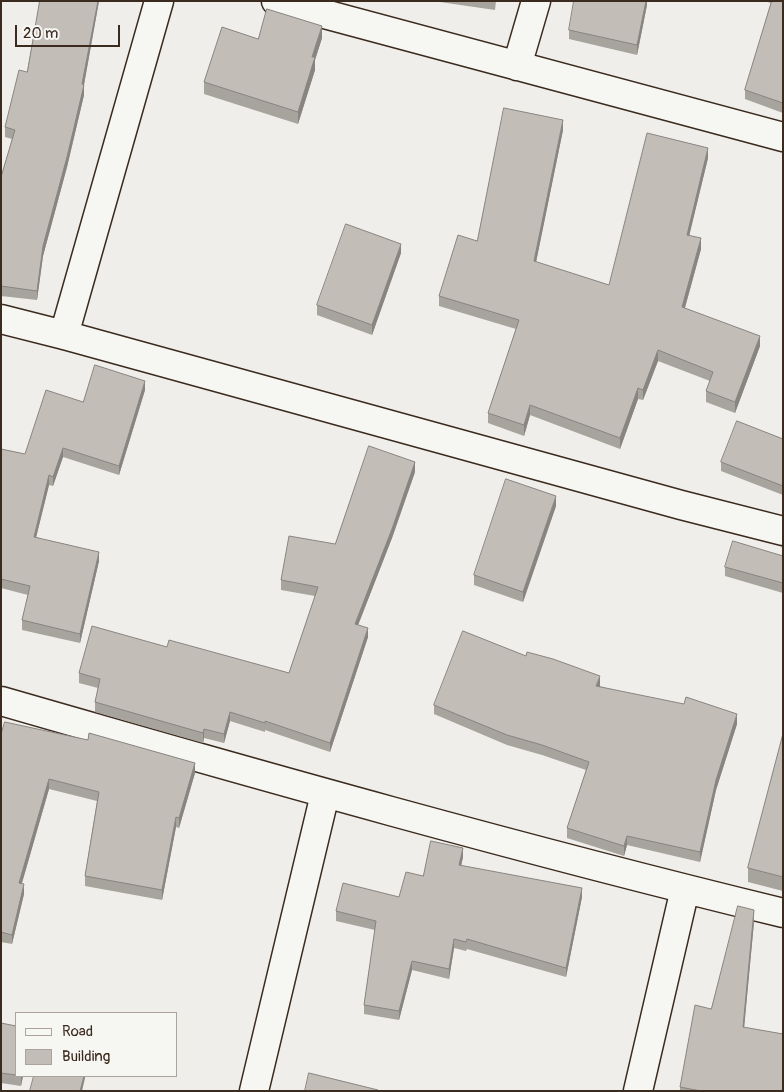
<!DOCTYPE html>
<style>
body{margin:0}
#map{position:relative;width:784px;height:1092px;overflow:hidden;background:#efeeea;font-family:Pangolin,sans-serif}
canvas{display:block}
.frame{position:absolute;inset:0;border:2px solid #3b2a1e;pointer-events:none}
.legend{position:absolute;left:15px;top:1012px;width:162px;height:65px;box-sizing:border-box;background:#f6f6f2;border:1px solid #aba49d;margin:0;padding:6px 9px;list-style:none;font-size:15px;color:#3b2a1e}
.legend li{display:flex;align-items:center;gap:10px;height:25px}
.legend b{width:25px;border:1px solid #aba49d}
.scale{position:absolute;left:15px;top:25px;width:105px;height:22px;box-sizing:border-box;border:2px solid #3b2a1e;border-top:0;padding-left:6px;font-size:15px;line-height:18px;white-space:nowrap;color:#3b2a1e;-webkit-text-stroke:4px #f6f6f2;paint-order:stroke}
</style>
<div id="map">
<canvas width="784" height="1092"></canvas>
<div class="frame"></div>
<ul class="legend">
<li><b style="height:6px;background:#f6f6f2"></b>Road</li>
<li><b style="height:14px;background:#c2bdb7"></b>Building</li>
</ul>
<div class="scale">20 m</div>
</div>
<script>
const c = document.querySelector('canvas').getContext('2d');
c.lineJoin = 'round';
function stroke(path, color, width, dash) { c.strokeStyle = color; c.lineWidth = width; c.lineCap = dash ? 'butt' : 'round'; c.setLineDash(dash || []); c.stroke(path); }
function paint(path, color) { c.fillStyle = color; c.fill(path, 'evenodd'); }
const street = new Path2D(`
 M276,1l507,136
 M517,66l19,-65
 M1,319l63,16 617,170 102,26
 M64,335l95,-334
 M1,701c260,75 519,148 782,212
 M254,1091l71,-297
 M638,1091l47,-202`);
stroke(street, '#3b2a1e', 31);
stroke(street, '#f6f6f2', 28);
paint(new Path2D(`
 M40,1h59l-15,84v10l-17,72 -24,89 -6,44 -36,-4v-119l11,-38 -7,-2v-10l22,-55z
 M433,1h63l-1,9z
 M647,1v4l-10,50 -68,-16v-9z
 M763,1h20v112l-38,-14v-9l26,-87z
 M322,38l-7,22v10l-17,54 -94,-30v-12l54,-43z
 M563,130l-27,132 73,23 99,-127 -19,77 12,14 -16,59 75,38 -25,67 -29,-11v-11l4,-10 -52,-20 -15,39 -5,-1 -18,50 -90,-34 -6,21 -36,-13v-10l28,-84 -77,-23v-10l38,-55z
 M401,253l-29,82 -55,-20v-10z
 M145,390l-26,85 -56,-18 -10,29 -4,-1 -13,52 63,24 -19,82 -58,-13v-10l6,-25 -27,-7v-139l24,5 58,-52z
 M783,439v56l-62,-24v-9z
 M415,472l-23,66 -34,87 10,12 -38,115 -65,-22v2l-35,-11 -6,22 -20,-5 -1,5 -108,-31v-10l3,-14 -19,-5v-10l88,-26 122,26 26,-77 -34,-6v-10l54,-36z
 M556,506l-33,96 -49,-17v-10z
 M783,556v37l-58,-17v-9z
 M599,686l138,38 -21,66 -16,72 -73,-17 -3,11 -57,-18v-10l19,-58 -44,-15 -35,-10 -73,-31v-9z
 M1,734l194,39 -16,55 -3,-1 -14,73 -77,-14v-10l12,-75 -48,-12 -27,94 2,11 -12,50 -11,-2z
 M783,734v157l-35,-9v-14z
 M463,857l-2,9 121,31 -16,80 -99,-28 -1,2 -12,-3 -5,31 -37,-9 -13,50 -35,-6v-9l11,-75 -39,-9v-10l63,-14 24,-21z
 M754,922l-10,105 39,64h-103v-4l31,-78z
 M1,1023l22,53 -2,10 -20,-3z`), '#a7a39d');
paint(new Path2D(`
 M98,1h1l-16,89 1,-5v10l-17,72 -24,89 -6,44v-9l6,-45 39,-162z
 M646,1h1v4l-10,50v-10z
 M322,26v12l-7,22v10l-17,54v-12l14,-55z
 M563,120v10l-29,142v-11z
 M708,148v10l-21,87v-10z
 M701,238v11l-19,69v-11z
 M401,244v9l-29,82v-10z
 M760,336v10l-25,67v-11z
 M658,350v11l-15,39v-10z
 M145,381v9l-26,85v-9z
 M638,388v11l-18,50v-11z
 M530,405v10l-6,21v-11z
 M63,448v9l-10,29v-9z
 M415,462v10l-23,66 -37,95v-9z
 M49,475v10l-15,61v-9z
 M556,496v10l-33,96v-10z
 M99,552v9l-19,82v-9z
 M368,628v9l-38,115v-9z
 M600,676v10l-4,9v-9z
 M230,712v9l-6,22v-9z
 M737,714v10l-21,66 -16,72v-10l16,-72z
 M204,729v9l-1,5v-10z
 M195,763v10l-16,55v-10z
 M49,779v10l-30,104v-10z
 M176,817v10l-14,73v-10z
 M627,836v9l-3,11v-10z
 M463,848v9l-4,18v-10z
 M24,884v10l-12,50v-9z
 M582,888v9l-16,80v-9z
 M754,910v12l-11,118v-13z
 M454,939v9l-5,31v-10z
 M412,961v9l-13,50v-9z
 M21,1076h2l-2,10z
 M84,1076h1v2l-3,13h-2z`), '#888480');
const building = new Path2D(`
 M40,1h58l-16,83 2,1 -17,72 -24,89 -6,45 -36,-5v-109l14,-47 -10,-3 14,-57 8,2z
 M574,1h72l-9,44 -68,-15z
 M772,1h11v102l-38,-13z
 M267,9l55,17 -10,31h3l-17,55 -94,-30 18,-55 36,12z
 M504,108l59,12 -29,141 75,24 38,-152 61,15 -21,87 14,3 -19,69 78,29 -25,66 -29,-11 7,-19 -55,-22 -15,40 -5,-2 -18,50 -90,-33 -6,20 -36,-12 31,-93 -80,-24 19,-61 19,6z
 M346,224l55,20 -29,81 -55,-20z
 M95,365l50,16 -26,85 -56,-18 -10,29 -4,-2 -15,62 65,15 -19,82 -58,-14 8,-34 -29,-7v-130l24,5 21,-64 37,12z
 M737,421l46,18v47l-62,-24z
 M369,446l46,16 -23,67 -37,95 13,4 -38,115 -65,-22v2l-35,-11 -6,22 -20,-5 -1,4 -108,-31 5,-23 -21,-6 13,-47 75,21 2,-7 120,33 29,-86 -37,-7 8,-44 46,8z
 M506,479l50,17 -33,96 -49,-17z
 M733,541l50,15v27l-58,-16z
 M463,631l63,25 1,-4 26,7 47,17 -4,10 88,18 2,-7 51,17 -21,66 -16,72 -73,-16 -3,10 -57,-18 22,-66 -47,-17 -35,-10 -73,-30z
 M5,722l83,18 1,-7 106,30 -16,55 -3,-1 -14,73 -77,-14 14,-84 -50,-13 -30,104 5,1 -12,51 -11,-3v-198z
 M783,734v143l-35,-9z
 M431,841l32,7 -4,17 123,23 -16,80 -99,-29 -1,3 -12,-3 -5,30 -37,-8 -13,50 -35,-6 12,-84 -40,-10 7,-28 56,14 7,-25 17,4z
 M738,906l16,4 -11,117 40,7v57h-82l-21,-4 15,-82 16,4z
 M1,1023l15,3v49l-15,-2z
 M309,1073l69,17v1h-73z
 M34,1076h50l-4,15h-50z`);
paint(building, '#c2bdb7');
stroke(building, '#888480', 1);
</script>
